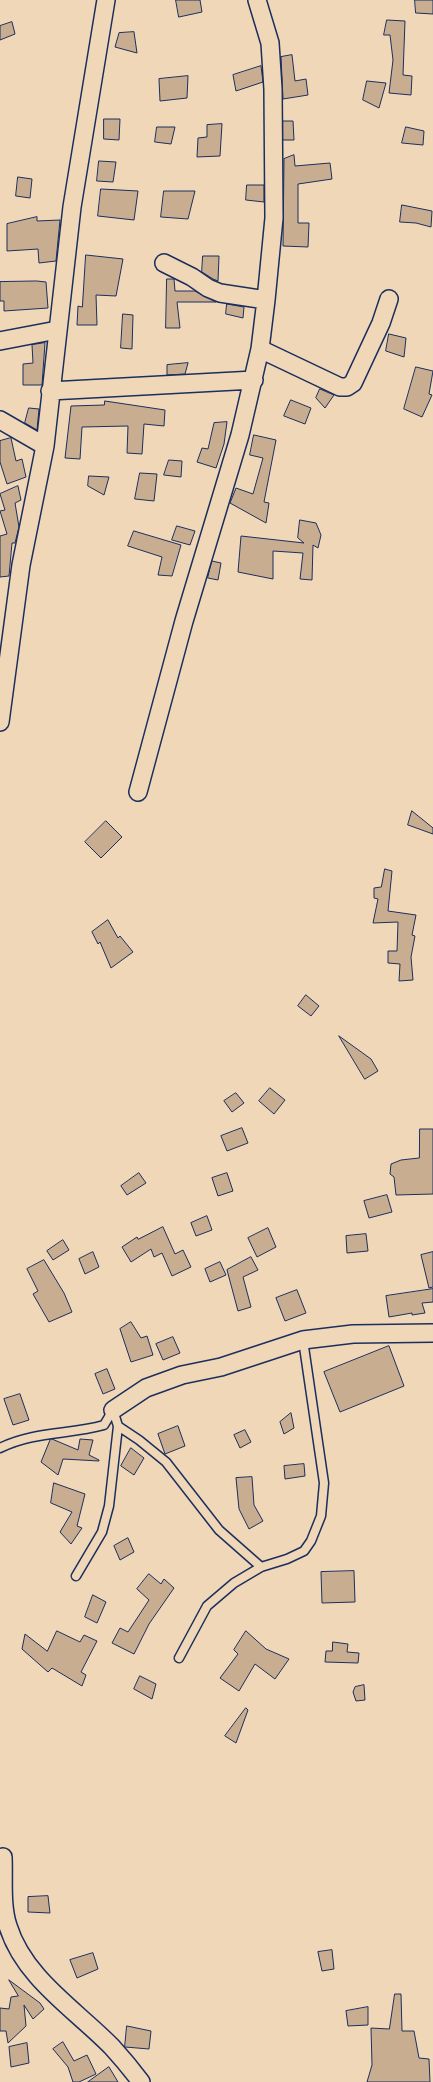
<!DOCTYPE html>
<style>
body{margin:0}
canvas{display:block;background:#f0d7b8}
</style>
<canvas width="433" height="2082"></canvas>
<script>
const c = document.querySelector('canvas').getContext('2d');
c.lineJoin = 'round';
function paint(path, color) { c.fillStyle = color; c.fill(path, 'evenodd'); }
function stroke(path, color, width, dash) { c.strokeStyle = color; c.lineWidth = width; c.lineCap = dash ? 'butt' : 'round'; c.setLineDash(dash || []); c.stroke(path); }
const building = new Path2D(`
 M176,0h24l2,12 -23,5z
 M415,0h18v14l-17,-1z
 M387,20l18,1 -2,54 9,1 -1,19 -22,-2 4,-33 -3,-25h-6z
 M12,22l3,12 -15,6v-14z
 M134,32l3,21 -22,-6 4,-14z
 M292,55l3,26 11,-2 2,16 -25,4 -2,-42z
 M261,66l2,16 -27,9 -3,-16z
 M188,76l-1,22 -27,3 -1,-22z
 M367,81l19,2 -7,25 -16,-8z
 M104,119h16l-1,21 -15,-1z
 M283,121h10l1,19h-11z
 M222,124l-2,32 -23,1 1,-19 9,-1v-12z
 M157,127h18l-4,17 -16,-2z
 M406,127l18,4 -1,14 -21,-2z
 M294,155l1,11 35,-3 2,16 -34,5v39h11l-1,24 -25,-1 1,-87z
 M99,161l17,1 -3,20 -16,-1z
 M18,177l14,2 -2,19 -14,-2z
 M247,185h17v17l-18,-2z
 M101,189l37,2 -4,29 -36,-4z
 M164,191h31l-7,28 -27,-2z
 M402,205l30,6 -1,16 -15,-4 -16,-1z
 M37,217v4l23,-1 -4,41 -17,2 -1,-14 -31,2v-27z
 M86,255l37,4 -7,37 -20,-1 1,30h-20l1,-19 4,1z
 M203,256h16l-1,25 -5,-2 -11,-7z
 M167,279h7l1,12h20l21,11h-39l3,26h-14z
 M37,281l9,1 2,26 -44,3v-10h-4v-19z
 M227,304l17,3 -1,11 -17,-4z
 M123,314l10,1 -1,34 -11,-1z
 M389,334l17,4 -2,19 -18,-6z
 M45,343l-3,42h-19v-21l10,-1 -1,-18z
 M188,363l-3,11 -18,1v-10z
 M416,367l17,4 -4,23 3,1 -10,22 -18,-8z
 M320,389l14,6 -9,13 -9,-10z
 M291,400l20,8 -6,16 -21,-8z
 M105,401l60,9 -1,16 -20,-2 -2,30 -15,-1 1,-27 -46,1 -2,32 -15,-1 6,-52 33,-1z
 M29,408l10,1 -2,21 -12,-7z
 M227,422l-3,22 -8,24 -19,-6 5,-14 6,1 6,-26z
 M254,435l22,5 -12,62 5,1 -3,20 -36,-20 6,-15 17,6 10,-36 -13,-3z
 M11,438l5,23 6,-2 4,18 -19,7 -7,-22v-21z
 M169,460l13,1 -1,16 -17,-2z
 M140,473l17,1 -3,27 -19,-2z
 M89,476l20,1 -5,18 -16,-9z
 M18,486l3,14 -6,3 4,24 -4,16h-3l-3,33 -9,1v-41l7,-2 -7,-23 5,-1 -5,-16z
 M300,520l16,3 5,12 -3,13 -5,-3 -1,35 -12,-1 3,-26 -30,-2v28l-35,-7 3,-36 63,7 -6,-5z
 M177,526l18,5 -5,14 -18,-5z
 M134,531l47,14 -9,31 -14,-1 4,-18 -34,-11z
 M212,561l9,2 -3,17 -10,-2z
 M412,811l21,17v6l-25,-9z
 M106,821l16,16 -21,21 -16,-16z
 M385,869l7,2 -4,40 28,4 -4,20 3,1 -4,21 2,23 -14,1 1,-17 -12,-1v-12h9l1,-29 -25,1 5,-24 -4,-1v-10l7,-1z
 M108,920l10,18 2,-2 13,16 -22,16 -11,-26 -2,2 -6,-12z
 M306,995l13,11 -8,10 -13,-10z
 M339,1036l32,23 7,12 -13,8z
 M270,1088l15,12 -11,14 -15,-13z
 M236,1093l8,10 -12,9 -8,-11z
 M242,1128l6,15 -21,8 -6,-15z
 M420,1129h13v65l-37,1 -2,-18 -4,-3 1,-10 10,-4 18,-2z
 M139,1173l7,10 -19,12 -6,-9z
 M227,1173l6,18 -15,5 -6,-18z
 M387,1195l5,17 -23,6 -5,-17z
 M207,1216l5,14 -16,6 -5,-13z
 M163,1227l12,27 8,-4 8,17 -19,9 -10,-23 -8,4 -3,-8 -20,13 -9,-15 15,-10 1,2z
 M268,1228l8,19 -19,10 -9,-19z
 M366,1234l2,17 -21,2 -1,-17z
 M63,1240l6,10 -16,10 -6,-9z
 M93,1252l6,15 -14,7 -6,-15z
 M433,1252v35l-4,1 -8,-33z
 M251,1257l7,13 -15,7 8,30 -13,4 -11,-41z
 M44,1260l20,33 8,19 -23,10 -16,-28 5,-3 -11,-22z
 M220,1262l6,13 -16,7 -5,-13z
 M433,1289v13l-11,1 3,10 -13,2v-2l-23,4 -3,-21z
 M297,1290l9,23 -21,8 -9,-23z
 M131,1322l10,16 6,-2 6,19 -22,7 -11,-33z
 M173,1337l7,16 -17,7 -7,-16z
 M389,1346l15,40 -64,26 -16,-40z
 M107,1369l8,20 -12,5 -8,-20z
 M20,1394l9,26 -16,5 -9,-26z
 M291,1413l3,15 -10,6 -4,-12z
 M178,1426l7,20 -20,8 -7,-20z
 M245,1430l6,12 -11,6 -6,-13z
 M52,1439l26,11 2,-11 13,1 -4,15 10,5v1l-36,-2 -5,16 -17,-13 9,-22z
 M131,1448l13,10 -10,17 -13,-9z
 M304,1464l1,12 -20,3 -1,-13z
 M252,1477l2,28 9,16 -14,8 -10,-20 -3,-31z
 M54,1483l31,11 -8,32 5,2 -11,16 -11,-12 12,-20 -21,-9z
 M128,1538l6,14 -14,8 -6,-14z
 M354,1571l1,31 -33,1 -1,-31z
 M149,1574l12,10 3,-5 10,9 -25,36 -15,30 -22,-11 8,-15 8,4 21,-32 -12,-11z
 M93,1595l13,7 -9,21 -12,-6z
 M57,1631l23,11 4,-7 13,6 -16,31 5,3 -4,11 -30,-18 -4,4 -26,-23 3,-15 22,17z
 M246,1631l20,18 23,10 -14,20 -20,-15 -16,27 -19,-13 18,-24 -4,-4z
 M333,1642l15,2 -1,8 12,1 -1,10 -33,-1 1,-11h6z
 M140,1676l16,8 -4,15 -18,-10z
 M364,1685l1,15 -9,1 -3,-9 2,-5z
 M246,1708l2,2 -12,33 -11,-7z
 M48,1896l2,17 -22,-1v-15z
 M332,1950l2,19 -12,2 -4,-19z
 M93,1953l5,16 -21,9 -7,-18z
 M9,1980l31,23 4,6 -11,10 -9,-14 2,21 -18,17 -2,-12h-6v-23l9,1 2,-12 7,-1z
 M395,1994h6l1,37h12l5,27 10,1 1,23h-63l5,-17 -1,-37 18,1z
 M368,2007v18l-20,1 -2,-15z
 M127,2026l24,5 -2,18 -24,-2z
 M63,2042l11,19 13,-6 9,19 -17,8h-6l-5,-15 -15,-18z
 M27,2043l2,20 -18,4 -2,-20z
 M109,2067l9,15h-30z`);
paint(building, '#c9ad90');
stroke(building, '#1b2f5e', 1);
const lane = new Path2D(`
 M118,1426l21,14 27,22 53,68 42,37
 M0,1448c35,-17 68,-13 104,-23l9,-15
 M76,1576l26,-44 7,-26 9,-80 -5,-16
 M179,1658l28,-52 27,-23 27,-16 26,-8 17,-8 7,-10 10,-25 3,-33 -21,-143`);
const street = new Path2D(`
 M164,263l28,14 16,11 12,5 46,7
 M0,341l57,-11
 M260,349l80,38h7l6,-4 28,-60 8,-24
 M50,391l204,-11
 M0,420l45,26
 M0,722l21,-157 24,-119 27,-239 34,-207
 M138,792l46,-171 56,-186 20,-86 6,-49 8,-82 -1,-129 -3,-46 -13,-43
 M113,1410l33,-22 36,-13 39,-8 82,-27 50,-6 80,-1
 M3,1857c1,22 -2,48 5,69 16,52 68,84 104,121 10,11 20,23 29,35`);
stroke(lane, '#1b2f5e', 11);
stroke(street, '#1b2f5e', 20);
stroke(lane, '#f0d7b8', 8);
stroke(street, '#f0d7b8', 17);
</script>
